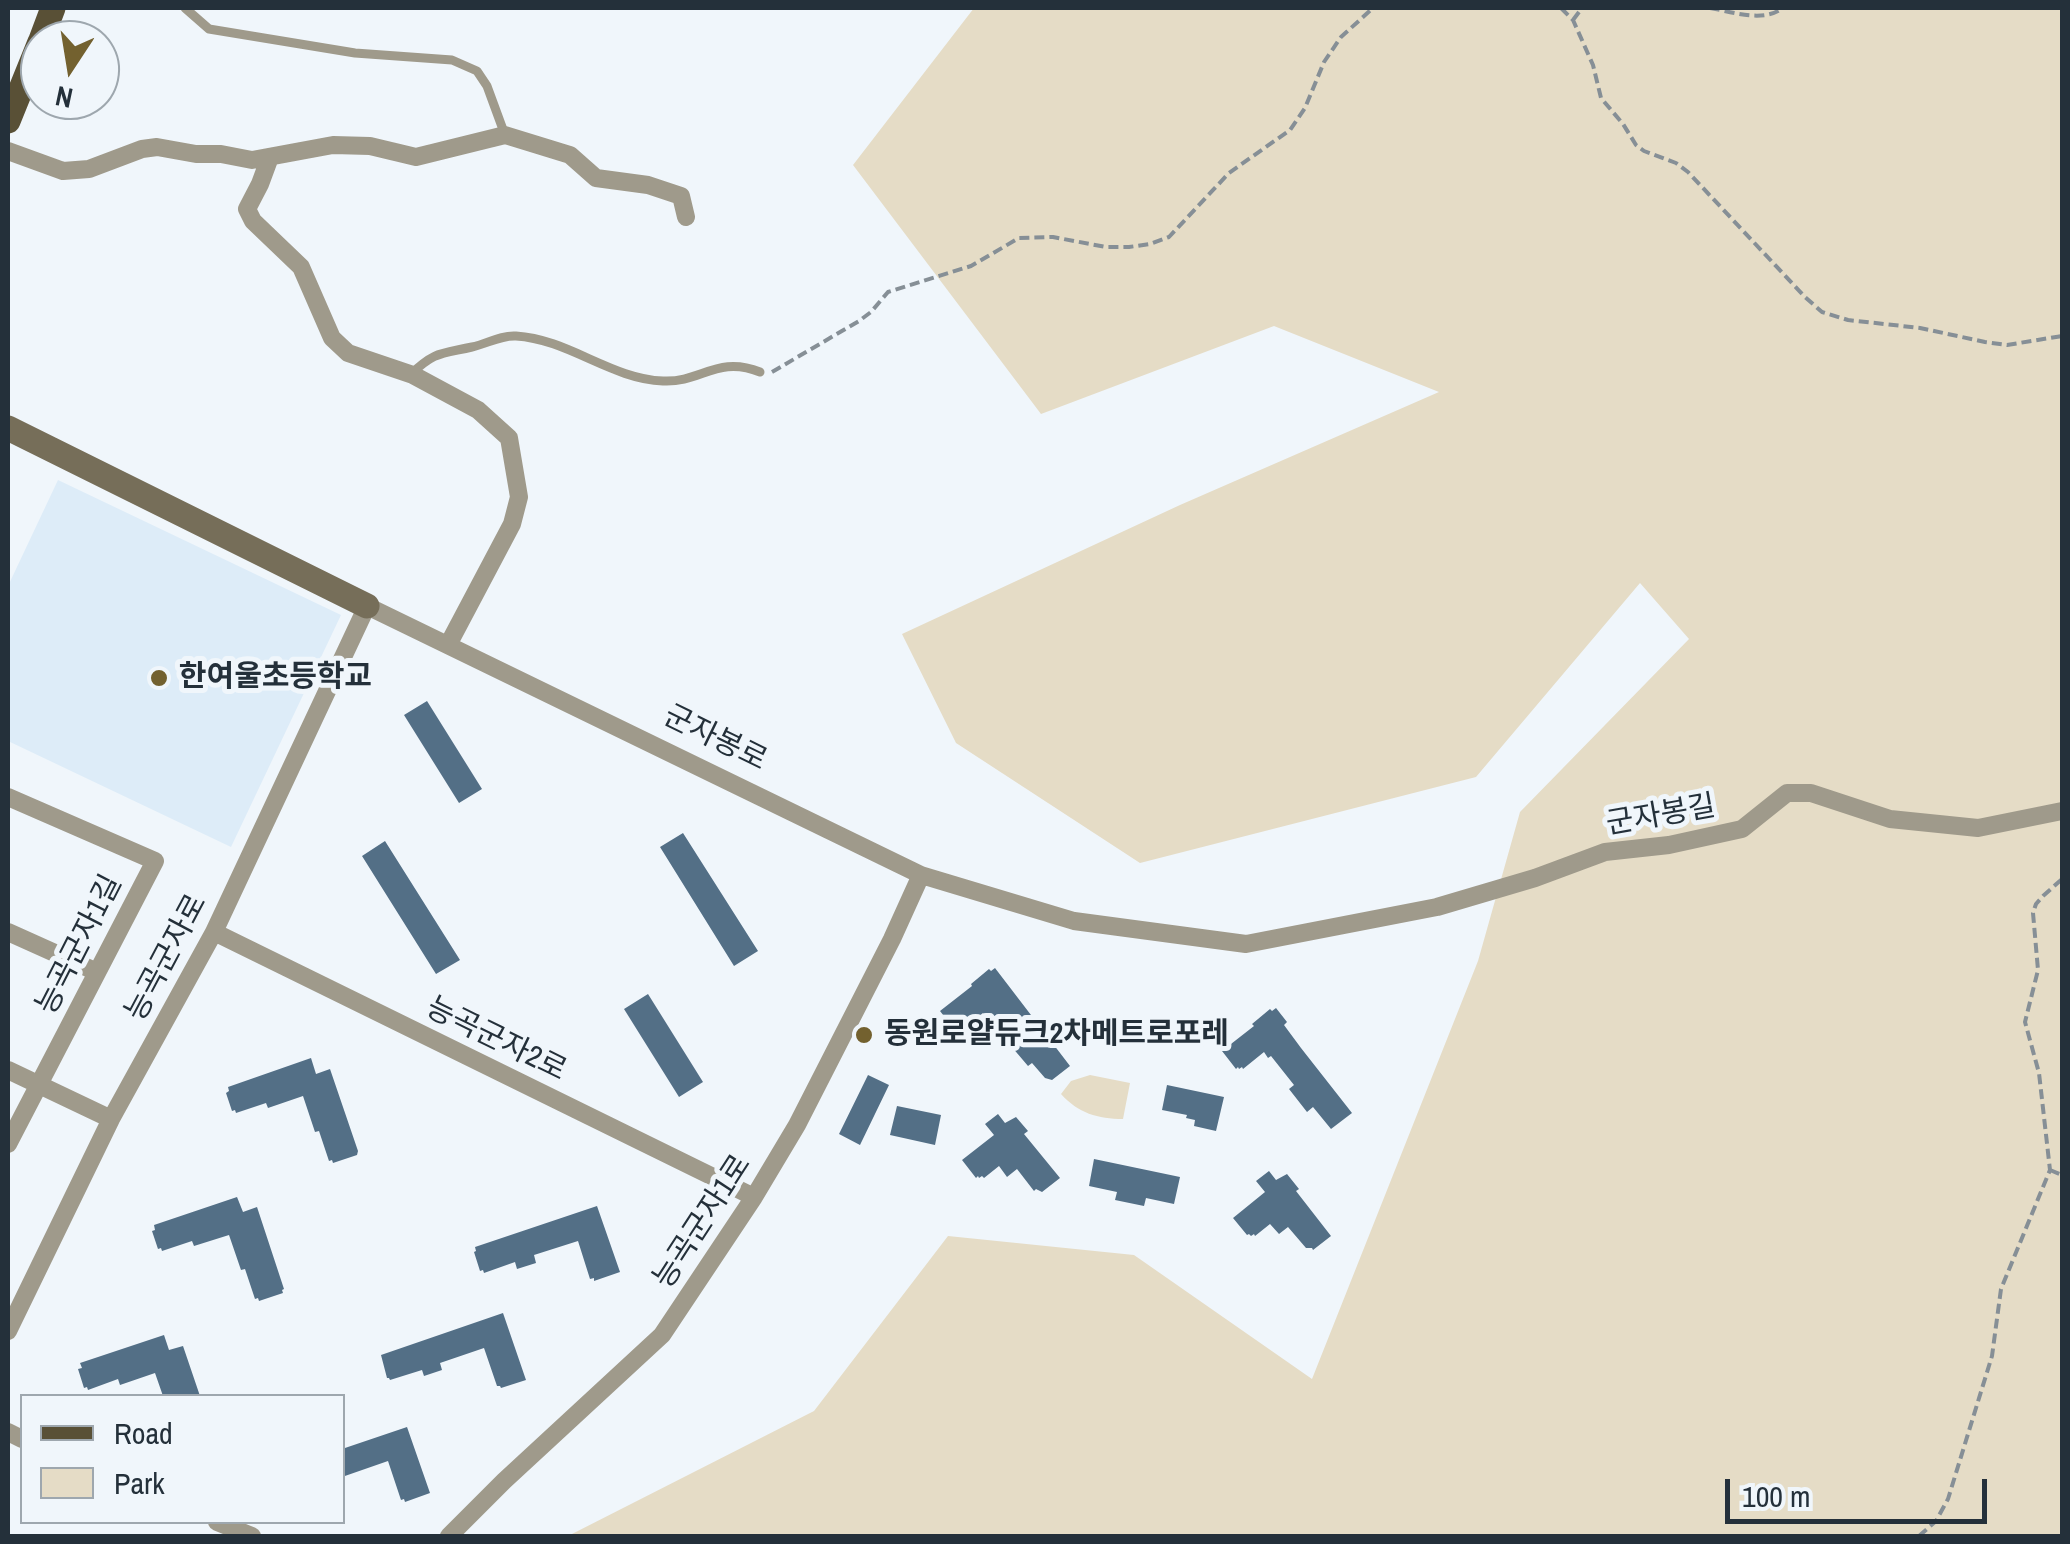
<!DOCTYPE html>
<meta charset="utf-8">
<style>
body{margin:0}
#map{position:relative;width:2070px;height:1544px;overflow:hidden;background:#f0f6fb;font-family:"Archivo Narrow",sans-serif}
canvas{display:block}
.frame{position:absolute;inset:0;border:10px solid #24303a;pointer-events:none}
.legend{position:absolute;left:20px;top:1394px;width:325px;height:130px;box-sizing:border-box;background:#f0f6fb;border:2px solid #9ea7ae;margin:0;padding:12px 18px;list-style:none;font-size:30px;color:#24303a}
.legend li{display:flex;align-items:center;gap:20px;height:50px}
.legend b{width:50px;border:2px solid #9ea7ae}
.north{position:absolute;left:20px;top:20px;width:100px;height:100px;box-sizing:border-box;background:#f0f6fb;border:2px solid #9ea7ae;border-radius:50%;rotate:192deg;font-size:28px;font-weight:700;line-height:40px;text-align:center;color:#24303a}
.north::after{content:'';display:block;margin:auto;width:35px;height:45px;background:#73612f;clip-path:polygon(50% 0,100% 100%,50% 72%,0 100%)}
.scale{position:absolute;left:1725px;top:1479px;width:262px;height:45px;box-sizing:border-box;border:5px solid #24303a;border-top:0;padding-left:12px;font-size:30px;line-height:35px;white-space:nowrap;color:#24303a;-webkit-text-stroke:8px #f0f6fb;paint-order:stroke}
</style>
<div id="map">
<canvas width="2070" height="1544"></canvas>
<div class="frame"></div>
<ul class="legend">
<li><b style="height:12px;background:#595036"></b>Road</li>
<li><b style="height:28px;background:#e5dcc6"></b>Park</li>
</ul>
<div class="north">N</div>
<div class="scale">100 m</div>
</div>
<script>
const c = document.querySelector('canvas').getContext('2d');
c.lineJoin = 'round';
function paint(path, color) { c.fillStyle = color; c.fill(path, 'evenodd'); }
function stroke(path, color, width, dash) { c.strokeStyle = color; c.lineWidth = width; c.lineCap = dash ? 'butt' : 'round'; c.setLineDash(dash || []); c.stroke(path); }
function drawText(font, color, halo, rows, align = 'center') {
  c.font = font + ' "Archivo Narrow","Noto Sans KR",sans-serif'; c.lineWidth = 10; c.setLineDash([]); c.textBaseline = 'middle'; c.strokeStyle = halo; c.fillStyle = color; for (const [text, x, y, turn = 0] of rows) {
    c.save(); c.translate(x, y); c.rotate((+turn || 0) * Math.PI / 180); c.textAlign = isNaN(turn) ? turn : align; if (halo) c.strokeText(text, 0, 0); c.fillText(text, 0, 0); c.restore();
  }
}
paint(new Path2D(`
 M58,480l283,135 -110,232 -223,-106v-155z`), '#ddecf8');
paint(new Path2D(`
 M974,8h1088v1528h-1494l246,-125 134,-175 186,19 178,124 166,-418 42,-149 169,-173 -49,-56 -164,194 -336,86 -184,-120 -54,-109 278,-129 259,-113 -165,-66 -233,88 -188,-249z
 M1090,1075l40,8 -7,36c-25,0 -45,-6 -62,-25l10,-13z`), '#e5dcc6');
paint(new Path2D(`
 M427,701l55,88 -23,14 -55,-88z
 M683,833l75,118 -24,15 -74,-119z
 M385,841l75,119 -24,14 -74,-118z
 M995,968l75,98 -18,14 -7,-2 -13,-15 -4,3 -45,-53 -21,16 -2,-2 -2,2 -2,-2 -2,2 -14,-18 32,-25 -1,-2 18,-15 2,2z
 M648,994l55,88 -24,15 -55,-88z
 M1276,1008l11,14 -3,3 17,23 51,65 -21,16 -18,-22 -6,5 -18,-23 5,-4 -23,-29 -3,2 -4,-6 -21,17 -1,-2 -3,2 -1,-2 -2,2 -14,-18 32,-25 -2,-2 18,-15 2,2z
 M311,1058l5,16 14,-5 28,82 -1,4 -24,8 -1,-3 -3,1 -10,-30 -4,1 -12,-36 -35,12 -2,-5 -30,10 -1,-3 -3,1 -6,-18 3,-2 -1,-4z
 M868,1075l21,10 -29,60 -21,-11z
 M1167,1085l57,12 -8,34 -22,-5 1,-6 -9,-2 1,-3 -25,-5z
 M897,1106l44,9 -6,30 -45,-10z
 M998,1114l7,9 11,-6 12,14 -4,3 36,44 -18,14 -6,-3 -2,2 -17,-22 -10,8 -8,-11 -15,12 -2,-2 -3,2 -1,-2 -2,2 -14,-18 32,-25 -9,-11z
 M1094,1159l86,18 -6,27 -28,-6 -2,8 -29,-6 2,-8 -28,-6z
 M1269,1171l7,9 11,-6 12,15 -3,2 35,45 -18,14 -1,-2h-6l-18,-21 -9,7 -9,-10 -15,12 -1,-2 -3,2 -2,-2 -2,1 -14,-17 32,-26 -9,-11z
 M237,1197l6,15 14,-5 27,82 -2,1 1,3 -24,8 -1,-3 -3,1 -10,-30 -4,1 -12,-35 -35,11 -2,-5 -30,10 -1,-3 -3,1 -6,-18 3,-1 -1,-5z
 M597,1206l23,66 -26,9v-3l-4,1 -12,-38 -44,14 2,8 -19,6 -2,-7 -31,11 -1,-3 -3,1 -6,-19 2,-1 -1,-4z
 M503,1313l23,67 -25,8 -1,-2h-3l-13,-38 -44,15 2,7 -18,6 -2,-6 -32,10 -1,-2h-2l-6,-23z
 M164,1335l5,15 14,-4 17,50h-37l-8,-23 -35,12 -2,-6 -30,11 -1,-3 -3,1 -6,-19 4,-1 -2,-5z
 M407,1427l23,66 -25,9 -1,-3 -3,1 -13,-39 -46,16v-28z`), '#536f86');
stroke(new Path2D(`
 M1561,8l12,12 20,45 8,33 22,26 13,21 8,6 32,12 12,9 117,125 17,15 26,8 72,8 65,14 22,3 55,-9
 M1710,8c23,4 53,15 73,0
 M1573,20l6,-8 -1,-4
 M772,372l87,-51 12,-9 17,-20 83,-26 48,-28 34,-1 53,10h23l21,-3 19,-7 60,-64 61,-43 15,-22 19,-46 17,-25 32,-29
 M2050,1170l12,5
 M1919,1536l17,-15 12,-22 44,-143 9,-67 49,-119 -11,-97 -14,-51 13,-52 -5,-57 3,-9 7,-8 19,-17`), '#868f96', 4, [10, 5]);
stroke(new Path2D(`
 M185,8l24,21 146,24 97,7 25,11 10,15 18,49
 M410,375c25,-24 31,-21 62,-28 15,-3 28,-12 44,-11 52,3 95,43 147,45 38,2 54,-26 97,-9`), '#9f9a8b', 9);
stroke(new Path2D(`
 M8,151l55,20 26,-2 53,-20 15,-2 39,7h25l31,6 81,-15 37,1 46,11 89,-22 65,20 26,23 52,7 33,11 5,21
 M270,157l-10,27 -13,25 6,12 48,46 31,71 16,15 65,22 65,35 31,28 10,59 -7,27 -64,121
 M8,797l147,64 -147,283
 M8,932l89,40
 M214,932l540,265
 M8,1070l103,49
 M8,1331l103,-212 103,-187 153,-326 554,269 153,46 172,23 191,-37 98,-29 70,-26 64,-7 73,-16 45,-36h24l79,26 88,9 84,-17
 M8,1432l14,7
 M217,1522l35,14
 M449,1536l55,-55 158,-146 92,-138 43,-72 95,-186 29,-64`), '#9f9a8b', 18);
stroke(new Path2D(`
 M8,428l359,178`), '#766e59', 25);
stroke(new Path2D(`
 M41,40l12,-32
 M8,121l32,-79`), '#595036', 25);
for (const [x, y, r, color] of [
 [159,678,10,"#73612f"],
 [864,1035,10,"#73612f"]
]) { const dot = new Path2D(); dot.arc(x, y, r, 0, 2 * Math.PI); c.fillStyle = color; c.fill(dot); stroke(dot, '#f0f6fb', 4); }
drawText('bold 30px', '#24303a', '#f0f6fb', [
 ["한여울초등학교",179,678],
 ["동원로얄듀크2차메트로포레",884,1035]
], 'left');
drawText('30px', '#24303a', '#f0f6fb', [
 ["군자봉로",715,739,26],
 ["군자봉길",1661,816,-10],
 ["능곡군자1길",80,945,-63],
 ["능곡군자로",167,958,-62],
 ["능곡군자2로",496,1040,26],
 ["능곡군자1로",703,1222,-57]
]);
</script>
